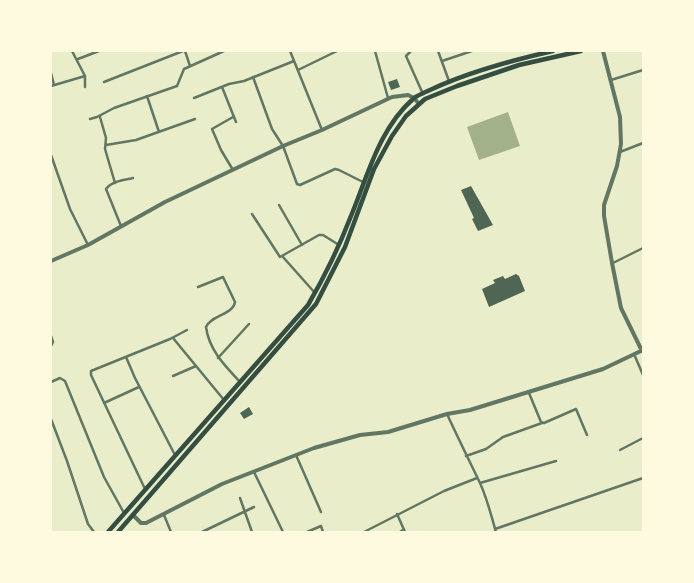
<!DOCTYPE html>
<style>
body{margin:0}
#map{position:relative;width:694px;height:583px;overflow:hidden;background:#e9edc9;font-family:Raleway,sans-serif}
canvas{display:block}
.frame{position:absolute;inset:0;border:52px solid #fefae0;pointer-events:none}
</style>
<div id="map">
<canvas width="694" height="583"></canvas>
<div class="frame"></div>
</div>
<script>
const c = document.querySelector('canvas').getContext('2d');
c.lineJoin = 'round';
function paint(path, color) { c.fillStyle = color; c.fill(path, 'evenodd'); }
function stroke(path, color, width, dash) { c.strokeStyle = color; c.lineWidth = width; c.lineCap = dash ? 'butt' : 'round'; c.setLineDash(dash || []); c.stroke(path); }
paint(new Path2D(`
 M508,112l12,34 -41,14 -12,-33z`), '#a3b18a');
paint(new Path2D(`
 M397,79l3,8 -9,3 -3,-8z
 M471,186l22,39 -15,6 -6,-12 2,-1 -13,-28z
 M516,274l3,2 6,15 -36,16 -7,-18 13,-6 -2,-3 10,-4 2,3z
 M249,407l4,7 -9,5 -4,-6z`), '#4f6655');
stroke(new Path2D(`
 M72,51l13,25v11
 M185,51l5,15
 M290,51l32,79
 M375,51l13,47
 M411,51l-5,5 17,38
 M438,51l11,30
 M78,59l21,-8
 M442,61l30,-10
 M298,70l39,-19
 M51,73l3,12
 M253,77l19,52 11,17 14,38 3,1 35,-16 4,1 24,12
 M611,80l32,-10
 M104,82l79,-31
 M51,86l34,-10
 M222,87l14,35
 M147,96l12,36
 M194,98l35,-14 15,-3 50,-20
 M100,117l6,21 -1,11 10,34
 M90,119l7,-2 17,-9 63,-22 7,-17 40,-18
 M106,145l30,-5 59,-21
 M620,152l23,-9
 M51,155l19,54 18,36
 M233,170l-12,-20 -9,-21 21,-12
 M279,205l23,40
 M252,214l28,43 39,-22h4l16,10
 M121,226l-15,-37c6,-8 18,-9 27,-11
 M283,257l32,36
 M613,263l30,-15
 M198,287l25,-10 12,25c-2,13 -24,13 -29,25 3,23 19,39 34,55
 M51,336l2,6 -2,4
 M173,338l51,62
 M634,354l9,21
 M126,357l9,21 40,77
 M218,358l31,-34
 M173,376l23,-10
 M51,382l9,-4 5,3 39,96 20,36
 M529,393l12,29 3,1 32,-14 11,26
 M104,403l35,-16
 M447,414c11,24 22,46 33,69 7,15 11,32 16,49
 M51,419l16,42 21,63 6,8
 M620,450l23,-12
 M296,455l25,57
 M466,456l20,-7 17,-12 39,-14
 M254,472l29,60
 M480,483l76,-22
 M145,489l-54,-114v-4l79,-32 17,-9
 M240,498l12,34
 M397,514l8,18
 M164,515l7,17
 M495,529l148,-51
 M202,532l52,-25
 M307,532l14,-6 2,6
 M364,532l80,-41 33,-13
 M400,532l4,-3`), '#617663', 2.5);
stroke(new Path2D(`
 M603,51l17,66 1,27 -4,22 -13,39v11l8,47 9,45 21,43
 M51,261l37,-16 77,-43 118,-56 39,-16 70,-33 16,-2 6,3 5,6
 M133,515l8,8h5l76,-39 92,-36 46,-13 28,-3 59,-18 23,-4 133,-41 40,-19`), '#617663', 4);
stroke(new Path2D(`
 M108,532l200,-227c17,-29 31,-58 43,-89 17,-41 28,-87 62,-117 4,-4 11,-6 17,-9 36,-17 83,-30 123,-39
 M118,532l198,-228 29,-57 29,-78 18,-33 14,-20 19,-17 32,-13 62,-21 62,-14`), '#344e41', 4.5);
</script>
